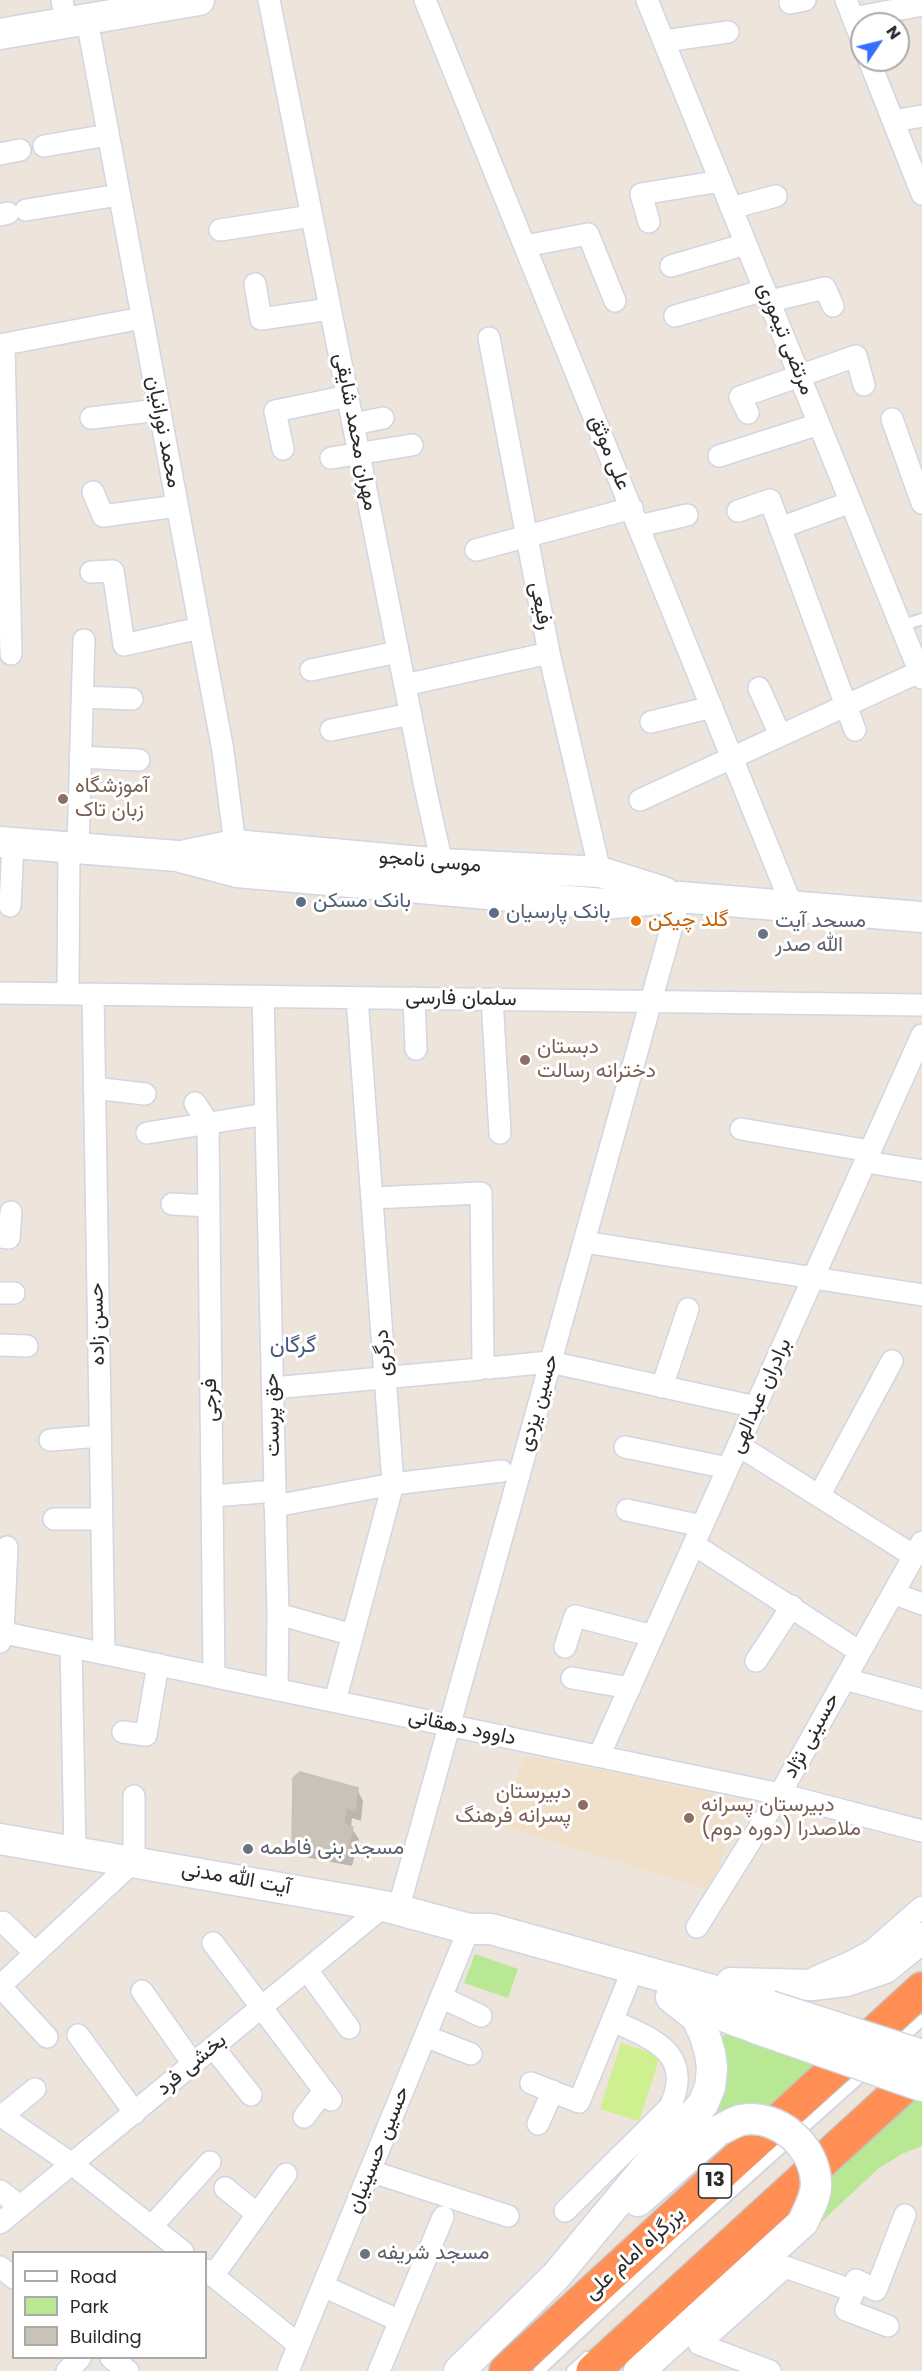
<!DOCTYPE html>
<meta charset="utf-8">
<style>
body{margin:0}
#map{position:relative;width:922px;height:2371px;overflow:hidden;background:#ede4db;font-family:Poppins,sans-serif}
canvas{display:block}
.legend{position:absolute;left:12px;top:2251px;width:195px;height:108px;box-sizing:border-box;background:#fff;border:2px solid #aaa;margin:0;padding:8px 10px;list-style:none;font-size:18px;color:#2a2a2a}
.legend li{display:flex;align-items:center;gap:12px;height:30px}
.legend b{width:30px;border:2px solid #aaa}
.north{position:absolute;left:850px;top:12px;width:60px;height:60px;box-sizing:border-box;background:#fff;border:2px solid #aaa;border-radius:50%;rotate:55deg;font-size:16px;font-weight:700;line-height:24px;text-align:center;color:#2a2a2a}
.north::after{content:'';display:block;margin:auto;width:21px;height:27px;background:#366eff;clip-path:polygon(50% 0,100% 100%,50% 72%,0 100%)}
</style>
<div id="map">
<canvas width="922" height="2371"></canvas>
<ul class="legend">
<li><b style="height:8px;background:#fff"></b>Road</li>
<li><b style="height:16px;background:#b8e893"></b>Park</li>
<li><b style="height:16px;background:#c8c2b9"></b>Building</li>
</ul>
<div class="north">N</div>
</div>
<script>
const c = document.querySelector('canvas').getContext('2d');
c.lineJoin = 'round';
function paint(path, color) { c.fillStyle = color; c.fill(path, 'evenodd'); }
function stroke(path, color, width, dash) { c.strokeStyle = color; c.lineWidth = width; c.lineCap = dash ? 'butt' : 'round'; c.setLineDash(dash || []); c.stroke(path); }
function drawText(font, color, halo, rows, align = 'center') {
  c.font = font + ' Poppins,Vazirmatn,sans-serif'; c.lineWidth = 6; c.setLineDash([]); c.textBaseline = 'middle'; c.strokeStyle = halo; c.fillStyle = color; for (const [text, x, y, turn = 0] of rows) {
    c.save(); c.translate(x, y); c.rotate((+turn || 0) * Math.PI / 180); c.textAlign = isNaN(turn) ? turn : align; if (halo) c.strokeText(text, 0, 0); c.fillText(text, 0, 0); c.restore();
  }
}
paint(new Path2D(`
 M524,1756l99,18 114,26 -24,91 -212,-65z`), '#f0e0c9');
paint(new Path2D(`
 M475,1954l43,15 -10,29 -44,-15z
 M726,2034l95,30 -51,44 -68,16 17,-86z
 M918,2095l4,2v49l-20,8 -23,14 -75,70 22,-62z`), '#b8e893');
paint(new Path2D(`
 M621,2043l39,13 -21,65 -39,-12z`), '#cff08e');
paint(new Path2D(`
 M357,1789l6,12 -2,20 -9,-3 -1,9 8,12 -7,27 -52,-10 -7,-12z`), '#0003');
const building = new Path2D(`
 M300,1772l58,16 -3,23 -9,-4 -2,17 9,3 -7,28 -54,-10 1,-67z`);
paint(building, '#c8c2b9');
stroke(building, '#c9c0b4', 1.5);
const lane = new Path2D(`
 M901,626l21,-7
 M896,2044l26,-24
 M539,2371l138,-130 190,-170
 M572,2371l15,-14`);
const street = new Path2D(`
 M62,0l4,23
 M269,0l156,787 17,77
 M425,0l367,906
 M647,0l275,678
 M846,0l16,41
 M790,3l15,-3
 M853,18l69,-13
 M87,20l136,731 12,94
 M664,41l64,-9
 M869,60l53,134
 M893,121l29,-5
 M44,146l64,-11
 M0,154l20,-4
 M731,208l45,-12
 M26,210l93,-15
 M0,215l8,-2
 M649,222l-8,-28 80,-13
 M220,230l92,-14
 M525,246l63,-12 27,67
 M671,266l75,-22
 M255,284l6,35 69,-10
 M770,301l55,-13 8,18
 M675,316l90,-26
 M489,338l60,315 51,219
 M4,344l7,310
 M0,345l142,-27
 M748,413l-8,-16 116,-41 8,29
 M91,418l68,-8
 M892,419l30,84
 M353,424l30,-6
 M283,449l-8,-38 73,-15
 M719,456l100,-32
 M331,458l81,-13
 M93,492l10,24 74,-10
 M738,511l32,-11 85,230
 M639,526l48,-11
 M780,528l71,-26
 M476,550l156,-42
 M91,572l22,-1 11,74 76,-17
 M311,670l87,-18
 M405,685l144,-32
 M759,688l21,47
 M82,697l50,2
 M651,722l61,-15
 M331,730l80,-16
 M80,757l59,3
 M640,800l279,-128
 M78,848l6,-208
 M10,906l3,-63
 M0,993l922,12
 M68,994l1,-147
 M93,994l11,659
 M263,996l15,618 -1,76
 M414,998l2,51
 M492,999l8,134
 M94,1088l51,6
 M195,1103l13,20 6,553
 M741,1129l129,22
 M147,1133l119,-19
 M866,1162l56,9
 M372,1198l109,-5 2,167
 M172,1204l37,2
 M0,1237l9,1 2,-26
 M584,1242l338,53
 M0,1293h14
 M0,1345l27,1
 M488,1368l62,-6 206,45
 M662,1387l26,-78
 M273,1388l207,-19
 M50,1440l50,-4
 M738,1445l176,111
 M625,1447l103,21
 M213,1496l62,-5
 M819,1496l73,-135
 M275,1506l118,-22 109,-13
 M627,1510l75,16
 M54,1519h48
 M704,1551l156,101
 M893,1593l29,11
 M278,1614l75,21
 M0,1632l780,162 142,37
 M0,1642l3,-10 4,-85
 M71,1647l4,204
 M565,1647l10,-31 78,20
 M756,1661l36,-55
 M572,1678l58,10
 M845,1679l77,21
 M335,1701l58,-217 -36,-486
 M123,1732l23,3 12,-71
 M599,1756l323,-721
 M398,1910l282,-1013
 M3,1922l32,31
 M697,1927l83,-133 142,-252
 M213,1943l118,157
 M307,1970l42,58
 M816,1977l35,-15 22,-12 49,-43
 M142,1991l51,73
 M441,1997l40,19
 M78,2035l57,78
 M425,2036l46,18
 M47,2037l-47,-51 134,-125v-65
 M213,2047l38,48
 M531,2083l48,19 55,-135
 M0,2115l72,49 111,88
 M2,2116l33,-27
 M304,2117l20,-26
 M538,2124l15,-33
 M370,2171l138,45
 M225,2188l32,26
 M0,2191l20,15
 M565,2211l105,-104c24,-53 -16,-68 -57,-86
 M0,2223l384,-317
 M151,2227l59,-65
 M0,2267l14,11
 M206,2270l93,75
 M213,2276l73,-102
 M323,2286l77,35
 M854,2291l2,-11 20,10 29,-75
 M111,2358l17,13
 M67,2371l13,-13
 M288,2371l181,-442
 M379,2371l64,-154
 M770,2371l-71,-27 86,-77 69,24 -8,19 42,16`);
const secondary = new Path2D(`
 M0,34l199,-34
 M0,842l177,14 60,16 366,32 77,-7 242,20
 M186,855l49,-10 207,19 158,8 64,20
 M0,1839l384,67 85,23h22l279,77
 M731,1983l81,2 34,-4 39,-13 37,-30
 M682,2001l76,28
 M638,2201l81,-71
 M459,2371l97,-95 93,-112 54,-60 7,-17 2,-19 -2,-15 -6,-20 -8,-16 -25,-20
 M639,2371l164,-149`);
const highway = new Path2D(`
 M506,2371l416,-382
 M593,2371l329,-301`);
stroke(lane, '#d0d6e4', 14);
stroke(street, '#d0d6e4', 24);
stroke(secondary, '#d0d6e4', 33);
stroke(highway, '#c3c3c3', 36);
stroke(lane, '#fff', 10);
stroke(street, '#fff', 21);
stroke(secondary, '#fff', 30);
stroke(highway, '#ff8f54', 33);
const secondaryBridge = new Path2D(`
 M770,2006l152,49
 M758,2029l164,57
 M719,2130c7,-3 15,-8 22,-10 36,-7 73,25 75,62 1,14 -7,27 -13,40`);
stroke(secondaryBridge, '#d0d6e4', 33, []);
stroke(secondaryBridge, '#fff', 30);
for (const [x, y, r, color] of [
 [63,799,6,"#8d6e63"],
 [301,902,6,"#5c6f8a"],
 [494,913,6,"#5c6f8a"],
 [636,921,6,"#e8710a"],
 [763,934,6,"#6b7280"],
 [525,1060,6,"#8d6e63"],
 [583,1805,6,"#8d6e63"],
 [689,1818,6,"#8d6e63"],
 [248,1849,6,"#6b7280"],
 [365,2254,6,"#6b7280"]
]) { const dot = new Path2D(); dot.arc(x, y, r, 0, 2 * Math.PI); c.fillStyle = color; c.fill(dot); stroke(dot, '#fff', 2); }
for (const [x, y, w] of [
 [715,2181,33]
]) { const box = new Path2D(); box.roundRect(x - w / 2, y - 17, w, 34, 4.5); c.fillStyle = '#fff'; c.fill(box); stroke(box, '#2a2a2a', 1.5); }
drawText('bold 20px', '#2a2a2a', null, [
 ["13",715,2181]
]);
drawText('21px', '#2a2a2a', '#fff', [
 ["مرتضی تیموری",785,339,68],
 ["محمد نورانیان",163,432,79],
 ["مهران محمد شایقی",355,432,79],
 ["علی موثق",609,453,68],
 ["رفیعی",540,606,79],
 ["موسی نامجو",430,862,5],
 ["سلمان فارسی",461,999,1],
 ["حسن زاده",98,1324,-91],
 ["درگری",384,1353,-94],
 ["برادران عبدالهی",761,1396,-66],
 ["فرجی",211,1400,-91],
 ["حسین یزدی",539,1403,-74],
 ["حق پرست",273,1415,-91],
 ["داوود دهقانی",462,1728,12],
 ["حسینی نژاد",812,1736,-61],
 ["آیت الله مدنی",236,1879,10],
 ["بخشی فرد",192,2065,-40],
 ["حسین حسینیان",379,2150,-68],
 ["بزرگراه امام علی",635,2254,-42]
]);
drawText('21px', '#785e54', '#fff', [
 ["آموزشگاه",75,787],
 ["زبان تاک",75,811],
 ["دبستان",537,1048],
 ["دخترانه رسالت",537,1072],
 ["دبیرستان",571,1793,"right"],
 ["پسرانه فرهنگ",571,1817,"right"],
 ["دبيرستان پسرانه",701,1806],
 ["ملاصدرا (دوره دوم)",701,1830]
], 'left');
drawText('21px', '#4e5e75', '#fff', [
 ["بانک مسکن",313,902],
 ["بانک پارسیان",506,913]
], 'left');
drawText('21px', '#c56008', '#fff', [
 ["گلد چیکن",648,921]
], 'left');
drawText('21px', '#5b616d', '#fff', [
 ["مسجد آیت",775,922],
 ["الله صدر",775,946],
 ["مسجد بنی فاطمه",260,1849],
 ["مسجد شریفه",377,2254]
], 'left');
drawText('22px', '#47567e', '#fff', [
 ["گرگان",293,1346]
]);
</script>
